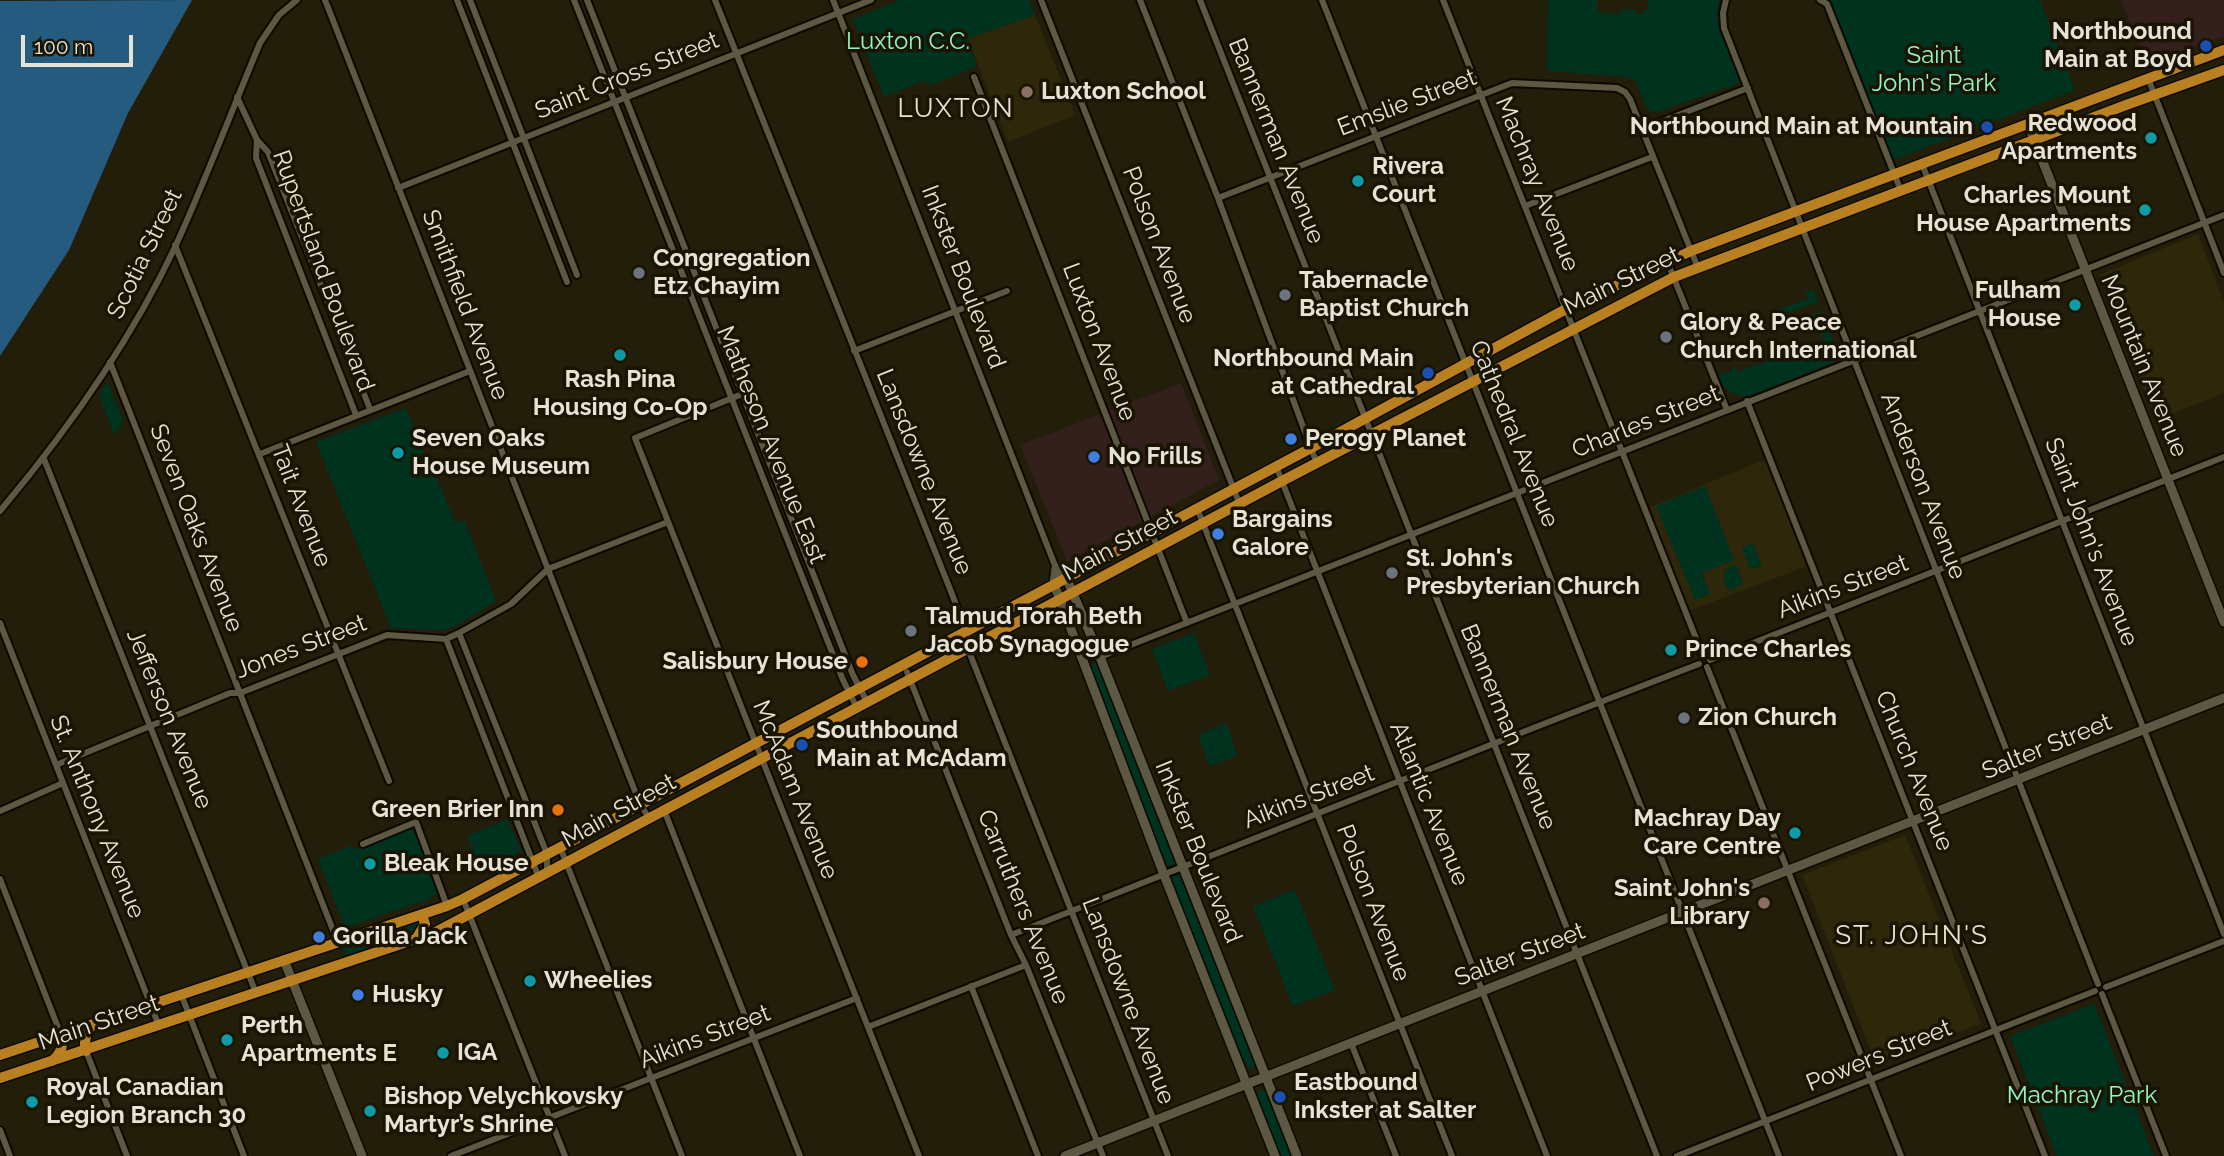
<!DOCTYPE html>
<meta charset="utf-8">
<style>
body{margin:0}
#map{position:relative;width:2224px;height:1156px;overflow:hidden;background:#231e0a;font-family:Raleway,sans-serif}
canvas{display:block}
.scale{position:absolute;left:21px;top:35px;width:112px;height:32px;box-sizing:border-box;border:4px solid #e6e3d6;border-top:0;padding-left:9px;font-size:21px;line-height:24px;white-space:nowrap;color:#e6e3d6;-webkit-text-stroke:5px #1a1503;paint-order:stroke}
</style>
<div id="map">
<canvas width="2224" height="1156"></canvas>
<div class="scale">100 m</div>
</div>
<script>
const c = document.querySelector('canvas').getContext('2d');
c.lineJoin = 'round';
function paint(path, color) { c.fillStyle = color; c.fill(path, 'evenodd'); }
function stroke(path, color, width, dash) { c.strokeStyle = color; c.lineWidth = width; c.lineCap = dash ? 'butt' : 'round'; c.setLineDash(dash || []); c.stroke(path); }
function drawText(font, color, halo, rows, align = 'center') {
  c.font = font + ' Raleway,sans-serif'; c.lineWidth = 7; c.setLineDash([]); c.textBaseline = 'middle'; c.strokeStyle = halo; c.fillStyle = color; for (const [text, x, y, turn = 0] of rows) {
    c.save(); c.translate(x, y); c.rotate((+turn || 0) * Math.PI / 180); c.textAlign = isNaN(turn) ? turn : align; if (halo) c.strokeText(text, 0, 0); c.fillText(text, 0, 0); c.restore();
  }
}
paint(new Path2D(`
 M2121,0h103v36l-78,27z
 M1181,383l38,97 -152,81 -47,-116z`), '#33201c');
paint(new Path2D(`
 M953,0h76l46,115 -67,27z
 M2198,234l26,68v91l-68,27 -57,-145z
 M1761,461l7,3 38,101 -4,3 -111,42 -4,-4 -37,-96 1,-3z
 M1905,835l76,188 -105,41 -74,-189z`), '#2e270a');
paint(new Path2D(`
 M900,0h129l6,15 -68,24 10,27 -48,20 -4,-6 -41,17 -31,-78z
 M1548,0h49v12l23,2 1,-5 17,1 -1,4 5,1 1,-5h5v-10h71c-8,33 17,53 20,83l-84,30 -8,-4 -11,-28 -11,-4 -78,-6z
 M1827,0h213l35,90 -182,70 -63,-159z
 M1813,289l6,13 -37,13 -3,-6 29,-10 -3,-7z
 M1821,311l5,12c-6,2 -10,-1 -15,0 -8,2 -12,8 -18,12l-4,-11z
 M1829,330l11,30 -91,36c-16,2 -23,-6 -31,-19l2,-4 10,-1 5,-6 2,6 86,-32 -1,-6z
 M108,382l15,39 -9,14 -15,-41z
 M405,408l51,115 8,-3 32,81 -40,25 -14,4 -51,-2 -75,-186z
 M1705,486l29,74 -32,13 8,21 -15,6 -39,-94z
 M1753,543l9,22 -8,4 -5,-2 -7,-19z
 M1734,564l3,2 6,18 -14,6c-8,-8 -7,-22 5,-26z
 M1194,633l16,42 -42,16 -16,-42z
 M1096,662l3,2 78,195 -4,6h-6l-4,-5 -70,-184 -1,-10z
 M1224,724l4,2 9,30 -26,10 -3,-4 -9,-25 2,-3z
 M508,819l13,32 -39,21 -15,-36z
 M412,828l6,6 22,58 -13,8 -82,28 -27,-69 34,-14 3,5 49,-21z
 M1180,872l2,2 74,187v4l-4,4 -3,-1 -7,-9 -70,-176 1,-8z
 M1295,890l40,100 -42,16 -40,-100z
 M422,920l-2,7 -74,30 -3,-8 34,-15z
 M2094,1004l60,152h-97l-47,-120z
 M1261,1089l8,8 25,59h-14l-24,-61z`), '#003220');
paint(new Path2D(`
 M192,0l-64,113 -59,137 -69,106v-355z`), '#265b80');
const street = new Path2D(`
 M325,0l315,804 9,14
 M457,0l110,282
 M470,0l107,275
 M574,0l269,680 14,28
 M587,0l266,675 14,27
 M715,0l235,589 16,42 2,18 200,507
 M833,0l223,568
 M1041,0l199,505
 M1140,0l78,198 99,266
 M1200,0l457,1156
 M1322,0l457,1156
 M1443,0l260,656
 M1726,0l-3,13 1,15 374,956
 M1820,0l7,4 74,187
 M974,77l213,546
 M2148,78l76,195
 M237,97l20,43 11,12 102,257
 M1642,129l106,-41
 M257,140l-1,18 100,257
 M1922,164l302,770
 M398,188l473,-188
 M1218,198l294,-115 105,5 8,4 5,7 68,169
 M1525,206l127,-49
 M175,245l214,536
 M1667,261l60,149
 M854,351l153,-60
 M110,362l228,581
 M742,394l-107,44 284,718
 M1747,401l298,755
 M260,454l210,-83
 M44,459l212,534
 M1276,466l271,690
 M1197,508l255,648
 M0,511c68,-81 131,-170 176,-266 30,-66 56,-135 84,-202l19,-28 18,-15
 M0,623l159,403
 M459,633l88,221v20
 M446,639l93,239
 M1081,655l19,2 5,-2 1119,-440
 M1710,660l514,-203
 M1707,667l194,489
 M907,672l104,263 15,30 77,191
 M56,765l174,-72h10l147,-58 59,4 13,-6 52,-29 37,-35 120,-47
 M664,810l136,346
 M0,811l63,-28
 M363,844l53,-22 31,84
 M560,847l122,309
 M0,879l61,156
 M463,899l102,257
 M1011,935l535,-212 153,-59
 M971,986l67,170
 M2106,987l118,-46
 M181,994l63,162
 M2102,994l64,162
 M868,1027l158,-62
 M1351,1043l45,113
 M86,1051l41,105
 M0,1130l10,26
 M451,1156l406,-158
 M1677,1156l418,-165`);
const secondary = new Path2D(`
 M2028,124l196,498
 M1056,568l10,9 34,80 197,499
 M1056,568l-2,16 110,291 111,281
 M284,960l78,196
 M1065,1156l1159,-458`);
const primary = new Path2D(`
 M416,939l9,-15 -3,-9
 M86,1051c-3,-11 0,-19 7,-27
 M0,1055l447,-149 16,-7 848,-451 255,-139 125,-58 533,-201
 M52,1061c9,-7 12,-16 9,-26
 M0,1078l434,-145 848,-452 392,-204 452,-172 98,-35`);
stroke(street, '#0d0800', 10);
stroke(secondary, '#0d0800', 12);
stroke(primary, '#0d0800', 13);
stroke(street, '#5d5842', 6);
stroke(secondary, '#5d5842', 9);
stroke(primary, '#b98022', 10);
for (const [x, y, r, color] of [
 [2206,46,7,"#1a4fb4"],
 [1027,92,7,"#8d6e63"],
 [1987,127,7,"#1a4fb4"],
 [2151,138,7,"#0f9aa8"],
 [1358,181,7,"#0f9aa8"],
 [2145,210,7,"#0f9aa8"],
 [639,273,7,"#6b7280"],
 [1285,295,7,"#6b7280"],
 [2075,305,7,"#0f9aa8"],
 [1666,337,7,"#6b7280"],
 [620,355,7,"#0f9aa8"],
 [1428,373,7,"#1a4fb4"],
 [1291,439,7,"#3f7fe0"],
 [398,453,7,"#0f9aa8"],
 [1094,457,7,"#3f7fe0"],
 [1218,534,7,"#3f7fe0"],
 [1392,573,7,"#6b7280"],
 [911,631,7,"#6b7280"],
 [1671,650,7,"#0f9aa8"],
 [862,662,7,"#e8710a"],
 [1684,718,7,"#6b7280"],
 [802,745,7,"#1a4fb4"],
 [558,810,7,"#e8710a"],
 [1795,833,7,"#0f9aa8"],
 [370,864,7,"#0f9aa8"],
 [1764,903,7,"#8d6e63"],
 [319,937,7,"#3f7fe0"],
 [530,981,7,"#0f9aa8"],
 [358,995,7,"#3f7fe0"],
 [227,1040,7,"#0f9aa8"],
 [443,1053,7,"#0f9aa8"],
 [1280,1097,7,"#1a4fb4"],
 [32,1102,7,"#0f9aa8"],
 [370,1111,7,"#0f9aa8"]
]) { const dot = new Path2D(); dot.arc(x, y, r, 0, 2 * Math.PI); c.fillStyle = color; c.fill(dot); stroke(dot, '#1a1503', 2.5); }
drawText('bold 24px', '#e6e3d6', '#1a1503', [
 ["Northbound",2192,32,"right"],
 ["Main at Boyd",2192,60,"right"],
 ["Luxton School",1041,92],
 ["Redwood",2137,124,"right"],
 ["Apartments",2137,152,"right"],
 ["Northbound Main at Mountain",1973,127,"right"],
 ["Rivera",1372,167],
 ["Court",1372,195],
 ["Charles Mount",2131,196,"right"],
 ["House Apartments",2131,224,"right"],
 ["Congregation",653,259],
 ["Etz Chayim",653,287],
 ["Tabernacle",1299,281],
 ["Baptist Church",1299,309],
 ["Fulham",2061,291,"right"],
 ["House",2061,319,"right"],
 ["Glory & Peace",1680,323],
 ["Church International",1680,351],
 ["Northbound Main",1414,359,"right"],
 ["at Cathedral",1414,387,"right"],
 ["Rash Pina",620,380,"center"],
 ["Housing Co-Op",620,408,"center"],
 ["Seven Oaks",412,439],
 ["House Museum",412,467],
 ["Perogy Planet",1305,439],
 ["No Frills",1108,457],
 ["Bargains",1232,520],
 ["Galore",1232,548],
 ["St. John's",1406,559],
 ["Presbyterian Church",1406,587],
 ["Talmud Torah Beth",925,617],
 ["Jacob Synagogue",925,645],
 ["Prince Charles",1685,650],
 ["Salisbury House",848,662,"right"],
 ["Zion Church",1698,718],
 ["Southbound",816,731],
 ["Main at McAdam",816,759],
 ["Green Brier Inn",544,810,"right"],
 ["Machray Day",1781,819,"right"],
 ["Care Centre",1781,847,"right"],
 ["Bleak House",384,864],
 ["Saint John's",1750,889,"right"],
 ["Library",1750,917,"right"],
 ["Gorilla Jack",333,937],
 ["Wheelies",544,981],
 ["Husky",372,995],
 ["Perth",241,1026],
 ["Apartments E",241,1054],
 ["IGA",457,1053],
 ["Eastbound",1294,1083],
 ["Inkster at Salter",1294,1111],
 ["Royal Canadian",46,1088],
 ["Legion Branch 30",46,1116],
 ["Bishop Velychkovsky",384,1097],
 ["Martyr’s Shrine",384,1125]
], 'left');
drawText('24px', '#93f4c6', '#1a1503', [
 ["Luxton C.C.",908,42],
 ["Saint",1934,56],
 ["John's Park",1934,84],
 ["Machray Park",2082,1096]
]);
drawText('24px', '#e6e3d6', '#1a1503', [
 ["Saint Cross Street",627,76,-22],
 ["Emslie Street",1407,103,-21],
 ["Bannerman Avenue",1276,141,68],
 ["Machray Avenue",1537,184,68],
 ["Polson Avenue",1159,245,69],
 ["Scotia Street",145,254,-64],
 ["Rupertsland Boulevard",323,271,70],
 ["Inkster Boulevard",963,277,69],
 ["Main Street",1622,281,-26],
 ["Smithfield Avenue",465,305,69],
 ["Luxton Avenue",1099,342,69],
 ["Mountain Avenue",2144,366,68],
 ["Charles Street",1646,422,-22],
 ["Cathedral Avenue",1514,434,68],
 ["Matheson Avenue East",771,445,68],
 ["Lansdowne Avenue",924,472,68],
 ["Anderson Avenue",1923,486,69],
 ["Tait Avenue",301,506,69],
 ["Seven Oaks Avenue",196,528,69],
 ["Saint John's Avenue",2091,542,69],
 ["Main Street",1120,545,-28],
 ["Aikins Street",1843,587,-21],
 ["Jones Street",301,647,-21],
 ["Jefferson Avenue",169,719,68],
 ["Bannerman Avenue",1508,727,68],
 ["Salter Street",2047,747,-22],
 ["Church Avenue",1914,771,68],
 ["McAdam Avenue",795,790,68],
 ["Aikins Street",1309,797,-21],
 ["Atlantic Avenue",1429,804,68],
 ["Main Street",619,811,-29],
 ["St. Anthony Avenue",97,817,68],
 ["Inkster Boulevard",1198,852,68],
 ["Polson Avenue",1373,903,69],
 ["Carruthers Avenue",1023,907,68],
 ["Salter Street",1520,955,-21],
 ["Lansdowne Avenue",1128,1001,69],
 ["Main Street",99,1023,-19],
 ["Aikins Street",705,1037,-21],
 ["Powers Street",1879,1056,-22]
]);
c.letterSpacing = '2px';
drawText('26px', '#e6e3d6', '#1a1503', [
 ["LUXTON",956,109],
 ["ST. JOHN'S",1912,936]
]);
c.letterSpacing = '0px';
</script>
